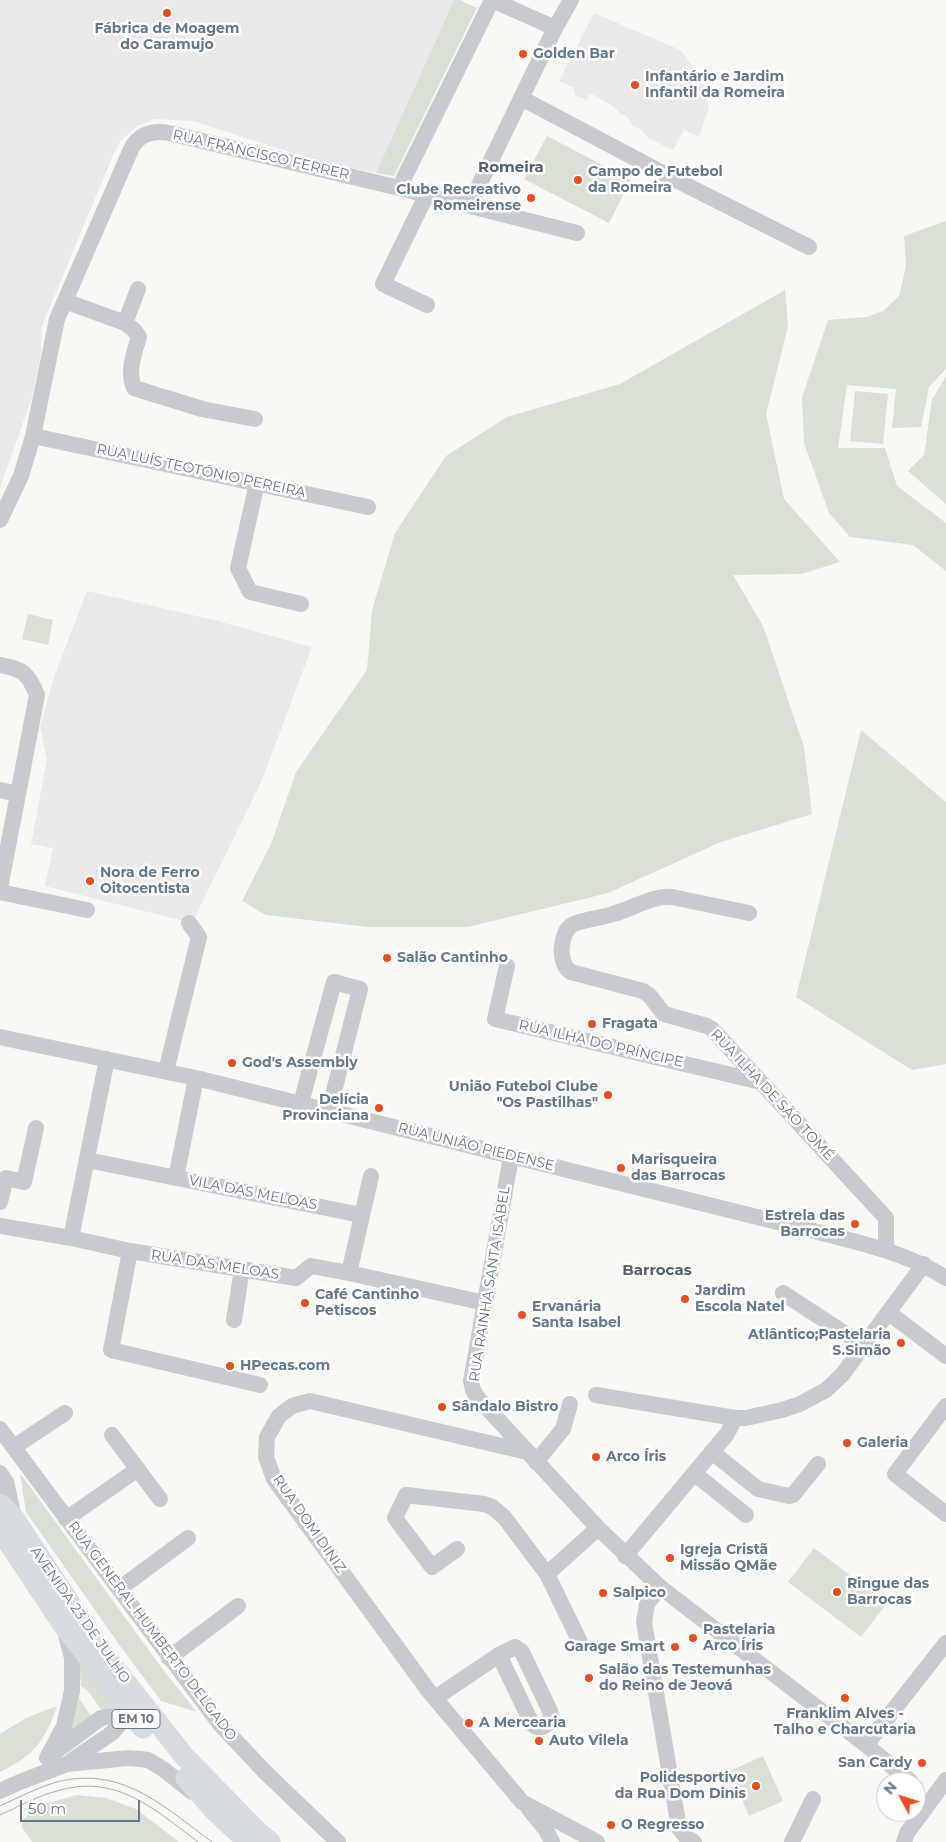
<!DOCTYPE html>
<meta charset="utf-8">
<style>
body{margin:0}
#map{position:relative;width:946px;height:1842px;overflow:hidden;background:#f8f8f4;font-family:Montserrat,sans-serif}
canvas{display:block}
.north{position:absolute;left:876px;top:1772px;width:50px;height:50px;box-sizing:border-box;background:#fff;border:1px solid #c1c9cf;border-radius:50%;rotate:310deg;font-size:14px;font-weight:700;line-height:20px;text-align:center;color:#647888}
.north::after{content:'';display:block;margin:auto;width:18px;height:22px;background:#ef4c1d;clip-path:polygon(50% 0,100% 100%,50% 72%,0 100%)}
.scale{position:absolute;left:20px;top:1800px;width:120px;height:22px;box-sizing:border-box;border:2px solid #647888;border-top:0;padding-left:6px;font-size:15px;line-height:18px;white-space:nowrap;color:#647888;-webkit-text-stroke:4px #fff;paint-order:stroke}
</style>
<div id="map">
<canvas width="946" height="1842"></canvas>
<div class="north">N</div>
<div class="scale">50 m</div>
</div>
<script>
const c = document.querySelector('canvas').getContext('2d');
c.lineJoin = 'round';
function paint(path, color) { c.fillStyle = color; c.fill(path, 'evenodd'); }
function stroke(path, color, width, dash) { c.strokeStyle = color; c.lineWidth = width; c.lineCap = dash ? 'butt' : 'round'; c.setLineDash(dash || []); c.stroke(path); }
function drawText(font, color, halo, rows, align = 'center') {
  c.font = font + ' Montserrat,sans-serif'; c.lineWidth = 5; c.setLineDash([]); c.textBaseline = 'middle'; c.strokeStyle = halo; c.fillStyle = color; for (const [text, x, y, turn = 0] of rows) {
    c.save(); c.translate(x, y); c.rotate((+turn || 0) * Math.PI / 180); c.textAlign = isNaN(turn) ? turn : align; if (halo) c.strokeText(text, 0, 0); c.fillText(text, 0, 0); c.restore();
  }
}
paint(new Path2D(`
 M0,0h454l-78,173 -56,-11 -127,-41 -39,-2 -15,6 -18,15 -7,13 -72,173 -1,28 -9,43 -32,91z
 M594,13l86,37 21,27 8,30 -10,30 -15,-7 -11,20 -25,-12 -8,-9 -7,-3 -5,-9 -7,-3 -8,-8 -23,-13 -4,7 -11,-5 -1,-7 -15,-7z
 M87,591l127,29 98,27 -50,133 -70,143 -147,-37 8,-38 -22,-4 16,-84 -7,-33 14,-50z`), '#e8e9e8');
paint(new Path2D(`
 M454,0h6l17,8 -83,168 -18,-3z
 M547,136l84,44 -22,43 -85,-44z
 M946,221v148l-17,18 -8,40 -29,1 4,-39 -49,-4 -9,63h47l12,38 49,37v48l-33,-26 -63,-8 -21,-24 -25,-70 -2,-46 26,-77 39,-3 16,-6 16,-15 7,-30 -2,-30z
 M785,290l3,36 -22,88 18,85 56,63 -39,12 -68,1 30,51 41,121 8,67 -91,28 -113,51 -140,34h-100l-102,-12 -24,-14 29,-57 25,-72 71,-102 5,-60 23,-77 51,-77 61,-39 113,-33z
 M946,376v128l-38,-33 16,-16 8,-55z
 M855,391l33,3 -5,50 -33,-3z
 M28,614l25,6 -5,25 -26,-6z
 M861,730l85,72v262l-34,6 -116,-73z
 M20,1473l144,198 33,41 -36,-11 -43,-58 -92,-131z
 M814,1548l73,55 -26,34 -73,-55z
 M79,1661l38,42 -14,9 -15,-21 -7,-5z
 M79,1698l14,21 -27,18z
 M57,1706c-12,36 -24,50 -57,66v-38l26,-16z
 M763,1756l20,45 -34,15 -19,-45z
 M77,1795l29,3 30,11 43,33h-147l-10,-15 1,-8 22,-15z`), '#d9e0d5');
stroke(new Path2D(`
 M492,0l63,28
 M521,98l157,83 131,66
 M399,188l93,-188
 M426,196l-43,88 44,21
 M469,206l86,-178 16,-28
 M65,301l60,22 13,-34
 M125,323l9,7 5,7c-5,16 -12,35 -5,51l68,21 53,10
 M33,436l335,71
 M257,483l-19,85 12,24 51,12
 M0,520l21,-44 12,-40 24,-117 75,-172c8,-13 21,-17 37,-14l230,55 178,45
 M0,665c23,4 28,8 37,30l-37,193
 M0,790l18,4
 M0,892l87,18
 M749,913l-77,-16c-19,-2 -40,12 -59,17 -12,4 -29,5 -41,11 -12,7 -15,39 -1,47l72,19 7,5 14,18 43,12 5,3 174,189v32
 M507,966l-12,53 266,63
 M0,1037l196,41 638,158c41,11 76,19 112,42
 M166,1071l33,-134 -10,-14
 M301,1103l33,-121 26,7 -31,122
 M511,1157l-40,224 2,9 4,7 121,131 62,59 206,158 45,37
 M87,1160l274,55
 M176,1178l20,-100
 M0,1202l6,-24 18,4 12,-54
 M0,1226l71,12 59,13 166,27 15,-12 38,7 136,30
 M71,1238l36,-179
 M130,1251l-19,99 149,35
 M349,1273l22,-97
 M783,1293l81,53
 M889,1313l57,43
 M234,1320l8,-51
 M596,1395l139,23h11l36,-8 18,-6 26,-14 16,-15 82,-111
 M946,1406l-51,68 51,40
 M0,1429l219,294 46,49 73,70
 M112,1435l48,64
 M14,1447l51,-34
 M527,1452l-217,-51 -18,5 -13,10 -12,21 -1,20 8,22 154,211 94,112 75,40
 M712,1452l46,37 31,7 4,-1 25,-31
 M536,1462l27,-33 7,-25
 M0,1473l6,9 8,36
 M695,1474l51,41
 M66,1519l72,-50
 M457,1549l-25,18 -37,-49 11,-23 78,9 8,3 12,10 43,57 34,70
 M625,1556l102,-122 8,-16
 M547,1574l51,-46
 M660,1587l-13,17 -3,18 35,206 7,9 8,5
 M119,1589l69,-51
 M169,1658l69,-52
 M435,1698l64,-43 33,69c10,9 21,-2 18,-13l-28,-59 -7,-5 -16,8
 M866,1745l80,-102
 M52,1754l49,-36 29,-6
 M47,1758l17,-32 8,-35v-33l-7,-27
 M71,1761l41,-28 20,-23
 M0,1791l20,-9 47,-18 62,-6 19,2 15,9 29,23
 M529,1809l17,21 6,12
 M792,1842l21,-43
 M904,1842l3,-9 39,-53`), '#c7cbce', 16);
stroke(new Path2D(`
 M0,1504l14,14 87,133 83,105 75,77 11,9
 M0,1530l63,95 19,24 21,30 40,49
 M186,1778l28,32 34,32`), '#d6dce0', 21);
stroke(new Path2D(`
 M0,1806c17,-8 35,-17 53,-23 67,-19 109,22 159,59
 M0,1815c18,-8 37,-19 57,-24 59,-18 97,18 141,51`), '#a7adb3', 1);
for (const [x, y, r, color] of [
 [167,13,5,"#ef4c1d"],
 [523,54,5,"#ef4c1d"],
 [635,85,5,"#ef4c1d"],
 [578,180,5,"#ef4c1d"],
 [531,198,5,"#ef4c1d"],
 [90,881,5,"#ef4c1d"],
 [387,958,5,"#ef4c1d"],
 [592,1024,5,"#ef4c1d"],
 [232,1063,5,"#ef4c1d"],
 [608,1095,5,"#ef4c1d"],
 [379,1108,5,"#ef4c1d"],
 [621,1168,5,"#ef4c1d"],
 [855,1224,5,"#ef4c1d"],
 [685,1299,5,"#ef4c1d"],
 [305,1303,5,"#ef4c1d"],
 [522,1315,5,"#ef4c1d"],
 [901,1343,5,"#ef4c1d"],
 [230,1366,5,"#ef4c1d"],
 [442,1407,5,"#ef4c1d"],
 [847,1443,5,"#ef4c1d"],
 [596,1457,5,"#ef4c1d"],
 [670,1558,5,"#ef4c1d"],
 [837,1592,5,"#ef4c1d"],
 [603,1593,5,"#ef4c1d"],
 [693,1638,5,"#ef4c1d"],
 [675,1647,5,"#ef4c1d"],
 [589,1678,5,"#ef4c1d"],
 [845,1698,5,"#ef4c1d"],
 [469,1723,5,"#ef4c1d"],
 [539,1741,5,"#ef4c1d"],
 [922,1763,5,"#ef4c1d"],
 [756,1786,5,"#ef4c1d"],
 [611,1825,5,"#ef4c1d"]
]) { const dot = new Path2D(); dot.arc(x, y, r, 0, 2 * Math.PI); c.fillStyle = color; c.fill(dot); stroke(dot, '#fff', 2); }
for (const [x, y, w] of [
 [136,1719,48]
]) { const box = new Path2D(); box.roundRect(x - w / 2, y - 9.5, w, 19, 4); c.fillStyle = '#fff'; c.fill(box); stroke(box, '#647888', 1); }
drawText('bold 12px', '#647888', null, [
 ["EM 10",136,1719]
]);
drawText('bold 14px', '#647888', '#fff', [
 ["Fábrica de Moagem",167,29,"center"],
 ["do Caramujo",167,45,"center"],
 ["Golden Bar",533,54],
 ["Infantário e Jardim",645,77],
 ["Infantil da Romeira",645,93],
 ["Campo de Futebol",588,172],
 ["da Romeira",588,188],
 ["Clube Recreativo",521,190,"right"],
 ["Romeirense",521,206,"right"],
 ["Nora de Ferro",100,873],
 ["Oitocentista",100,889],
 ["Salão Cantinho",397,958],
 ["Fragata",602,1024],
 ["God's Assembly",242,1063],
 ["União Futebol Clube",598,1087,"right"],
 ["\"Os Pastilhas\"",598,1103,"right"],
 ["Delícia",369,1100,"right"],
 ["Provinciana",369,1116,"right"],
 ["Marisqueira",631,1160],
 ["das Barrocas",631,1176],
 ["Estrela das",845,1216,"right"],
 ["Barrocas",845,1232,"right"],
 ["Jardim",695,1291],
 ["Escola Natel",695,1307],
 ["Café Cantinho",315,1295],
 ["Petiscos",315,1311],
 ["Ervanária",532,1307],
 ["Santa Isabel",532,1323],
 ["Atlântico;Pastelaria",891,1335,"right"],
 ["S.Simão",891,1351,"right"],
 ["HPecas.com",240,1366],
 ["Sândalo Bistro",452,1407],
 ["Galeria",857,1443],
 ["Arco Íris",606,1457],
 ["Igreja Cristã",680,1550],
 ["Missão QMãe",680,1566],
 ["Ringue das",847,1584],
 ["Barrocas",847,1600],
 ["Salpico",613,1593],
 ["Pastelaria",703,1630],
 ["Arco Íris",703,1646],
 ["Garage Smart",665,1647,"right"],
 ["Salão das Testemunhas",599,1670],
 ["do Reino de Jeová",599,1686],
 ["Franklim Alves -",845,1714,"center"],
 ["Talho e Charcutaria",845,1730,"center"],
 ["A Mercearia",479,1723],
 ["Auto Vilela",549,1741],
 ["San Cardy",912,1763,"right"],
 ["Polidesportivo",746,1778,"right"],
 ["da Rua Dom Dinis",746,1794,"right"],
 ["O Regresso",621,1825]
], 'left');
drawText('14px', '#647888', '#fff', [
 ["RUA FRANCISCO FERRER",261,155,13],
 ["RUA LUÍS TEOTÓNIO PEREIRA",201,471,12],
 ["RUA ILHA DO PRÍNCIPE",601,1044,13],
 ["RUA ILHA DE SÃO TOMÉ",772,1095,47],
 ["RUA UNIÃO PIEDENSE",476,1147,14],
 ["VILA DAS MELOAS",253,1193,11],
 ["RUA DAS MELOAS",215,1265,9],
 ["RUA RAINHA SANTA ISABEL",490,1284,-81],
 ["RUA DOM DINIZ",309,1524,55],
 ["AVENIDA 23 DE JULHO",80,1615,55],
 ["RUA GENERAL HUMBERTO DELGADO",152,1631,53]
]);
drawText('bold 15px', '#53616c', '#fff', [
 ["Romeira",511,168],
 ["Barrocas",657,1271]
]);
</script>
